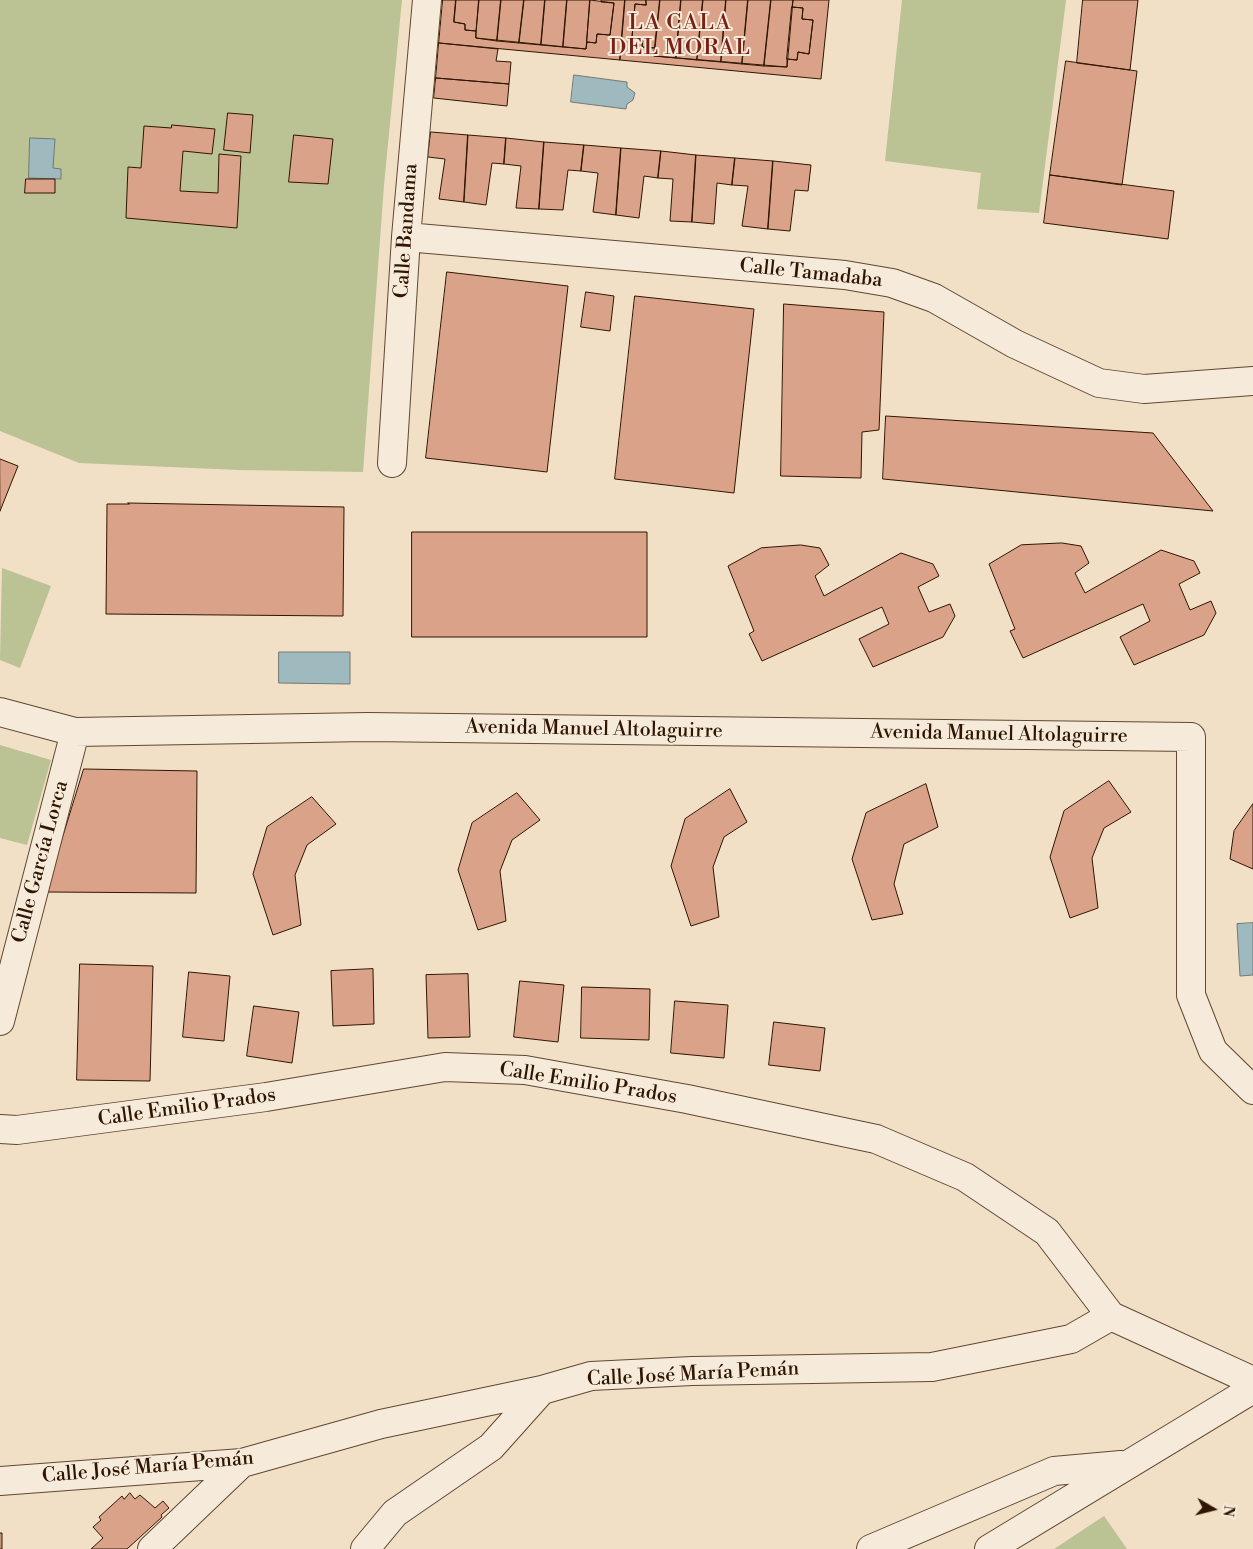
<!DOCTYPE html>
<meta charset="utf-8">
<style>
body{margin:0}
#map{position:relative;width:1253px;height:1549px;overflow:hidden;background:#f1dfc6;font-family:"Libre Bodoni",serif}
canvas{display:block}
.north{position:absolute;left:1188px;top:1484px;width:50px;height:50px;-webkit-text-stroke:4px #f6eada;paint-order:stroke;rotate:98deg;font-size:14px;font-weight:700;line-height:20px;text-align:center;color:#2f1600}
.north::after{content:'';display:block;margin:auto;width:18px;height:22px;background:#2f1600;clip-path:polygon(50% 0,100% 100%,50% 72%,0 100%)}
</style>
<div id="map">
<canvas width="1253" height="1549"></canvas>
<div class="north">N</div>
</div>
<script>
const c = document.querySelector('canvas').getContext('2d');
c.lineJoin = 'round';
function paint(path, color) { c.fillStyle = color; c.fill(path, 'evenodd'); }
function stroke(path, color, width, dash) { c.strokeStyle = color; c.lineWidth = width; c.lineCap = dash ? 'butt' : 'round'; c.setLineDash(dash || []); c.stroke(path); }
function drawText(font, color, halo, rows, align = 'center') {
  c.font = font + ' "Libre Bodoni",serif'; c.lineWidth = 4; c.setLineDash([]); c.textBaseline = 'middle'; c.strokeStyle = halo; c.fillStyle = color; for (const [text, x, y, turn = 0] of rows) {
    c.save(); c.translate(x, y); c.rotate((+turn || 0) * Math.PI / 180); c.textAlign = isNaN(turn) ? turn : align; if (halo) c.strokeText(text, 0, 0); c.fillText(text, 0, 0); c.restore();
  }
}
paint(new Path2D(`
 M0,0h402l-18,185 -21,287 -124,-2 -160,-7 -79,-32z
 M902,0h164l-27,213 -62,-4 4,-36 -96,-12z
 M2,568l49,18 -31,82 -20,-8z
 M0,745l51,15 -24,85 -27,-7z
 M1104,1516l23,33h-73z`), '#bbc294');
const water = new Path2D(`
 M574,75l53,7v5l8,6 -2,7 -6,4 -1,5 -55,-7z
 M30,138l25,1 -2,29 8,1v10l-32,-1z
 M279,652h71v32l-71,-1z
 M1253,923v52l-13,1 -3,-52z`);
paint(water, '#9fbabf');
stroke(water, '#727873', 1);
const building = new Path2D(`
 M443,0h13l-2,22 11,2v6l11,1v7l110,11 1,-7 9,1 1,-9 13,1 4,-32 -13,-1v-2h24l-5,60 -181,-17z
 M456,0h23l-3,31 -11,-1v-6l-11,-2z
 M479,0h22l-4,41 -21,-3z
 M501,0h23l-5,43 -22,-2z
 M524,0h21l-4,45 -22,-2z
 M545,0h22l-4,47 -22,-2z
 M567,0h23l-4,49 -23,-2z
 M590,0l24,3 -4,32 -13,-1 -1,9 -9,-1z
 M625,0h21v5l-11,-1 -3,33 11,1 -1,9 13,1 -1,8 133,11v-8l10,1 1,-8 11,2 4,-34 -11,-1 1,-11 -11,-1 1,-7h36l-8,79 -201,-19z
 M646,0h14l-5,48 -13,-1 1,-9 -11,-1 3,-33 11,1z
 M660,0h21l-5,58 -22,-2z
 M681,0h22l-6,60 -21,-2z
 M703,0h23l-5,62 -24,-2z
 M726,0h22l-6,64 -21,-2z
 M748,0h23l-7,66 -22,-2z
 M771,0h22l-6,67 -23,-1z
 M1083,0h55l-8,70 -53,-7z
 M792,7l11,1 -1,11 11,1 -4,34 -11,-2 -1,8 -10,-1z
 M439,43l59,6 -2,12 15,1 -2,22 -73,-6z
 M1066,61l71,10 -15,114 -72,-10z
 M436,78l73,6 -2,22 -73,-8z
 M228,113l25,2 -3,38 -26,-3z
 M172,125l43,4 -3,25 -29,-3 -3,40 38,2 1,-39 22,2 -4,72 -111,-10 2,-51 13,1 3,-42 27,2z
 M431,132l37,3 -4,67 -25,-3 6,-40 -17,-2z
 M294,135l39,4 -5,45 -39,-2z
 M468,135l38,3 -2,26 -12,-1 -6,42 -22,-3z
 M506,138l38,4 -5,67 -23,-1 5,-42 -17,-2z
 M544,142l40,3 -3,26 -13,-1 -5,40 -24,-1z
 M584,145l37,3 -5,67 -23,-3 5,-39 -17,-2z
 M621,148l40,3 -3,27 -14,-2 -5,42 -23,-3z
 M661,151l35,4 -4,67 -22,-1 3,-42 -15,-1z
 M696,155l39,3 -3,27 -15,-2 -3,41 -22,-2z
 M735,158l38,3 -5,68 -26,-3 6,-40 -16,-1z
 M773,161l38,4 -3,26 -13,-1 -5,41 -22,-2z
 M1050,175l124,16 -6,48 -124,-16z
 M26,179h29v14h-30z
 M447,272l121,14 -21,186 -121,-14z
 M586,292l28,4 -4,35 -29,-4z
 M635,296l119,13 -20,184 -119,-14z
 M784,304l100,8 -5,118 -17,2 -1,46 -80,-2z
 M886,416l267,17 60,78 -330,-32z
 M0,459l18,7 -18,45z
 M128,503l216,4 -1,109 -237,-2 1,-110h22z
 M412,532h235v105h-235z
 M1062,543l19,3 8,17 -14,10 10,20 76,-43 33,11 6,12 -21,11 11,26 21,-9 5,12 -12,22 -70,30 -14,-28 30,-16 -7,-17 -120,54 -13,-27 5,-2 -26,-65 32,-19z
 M801,545l19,3 9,17 -14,11 9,20 77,-43 32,11 6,12 -21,11 11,25 21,-8 5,12 -12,21 -70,30 -14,-28 30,-15 -7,-17 -120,54 -13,-27 5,-3 -26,-65 33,-18z
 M84,769l113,2 -1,122 -150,-1z
 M1109,781l22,31 -27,16 -12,30 6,50 -28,10 -20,-61 14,-46z
 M926,784l12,43 -34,17 -10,40 9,30 -31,6 -20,-61 14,-46z
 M730,789l17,33 -23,15 -11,30 6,50 -28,9 -20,-60 14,-47z
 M517,793l23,27 -28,20 -12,31 6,50 -28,9 -20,-60 14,-47z
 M312,797l24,27 -29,21 -12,30 6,50 -28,10 -20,-61 14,-47z
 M1253,804v65l-23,-10 4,-28z
 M80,964l73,2 -3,115 -73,-1z
 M373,969l1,55 -41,2 -2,-55z
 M189,972l41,4 -6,65 -41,-4z
 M468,974l2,63 -42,1 -2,-63z
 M520,981l44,4 -6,57 -44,-5z
 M582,987l68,2 -1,51 -68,-2z
 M675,1001l53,4 -4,53 -53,-5z
 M254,1006l45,6 -7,51 -45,-7z
 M774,1022l51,6 -5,43 -51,-6z
 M130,1493l5,6 5,-4 15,13 8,-7 6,7 -8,7 1,2 -35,32h-36l12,-11 -10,-11 8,-7 -2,-3 23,-21 2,3z
 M0,1533h2v16h-2z`);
paint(building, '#daa288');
stroke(building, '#2f1600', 1);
const street = new Path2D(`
 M406,237l439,38 47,8 42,15 81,46 84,39 45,6 109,-8
 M392,463l14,-226 21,-237
 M0,712l75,20 293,-5 823,10v258l22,56 40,39
 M0,1021l75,-289
 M0,1129l17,1 249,-33 179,-30 80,3 162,29 189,40 89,38 82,55 64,84 142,65
 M0,1481l242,-18 139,-39 161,-34 49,-14 101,-5 240,-4 139,-28 40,-23
 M152,1549l90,-86
 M365,1549l30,-36 96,-66 51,-57
 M871,1549l183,-78 67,-6
 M989,1549l264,-160`);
stroke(street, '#604832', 30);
stroke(street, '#f6eada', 28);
drawText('20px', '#2f1600', '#f6eada', [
 ["Calle Bandama",407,231,-86],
 ["Calle Tamadaba",811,274,6],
 ["Avenida Manuel Altolaguirre",594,730,1],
 ["Avenida Manuel Altolaguirre",999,735,1],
 ["Calle García Lorca",41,862,-75],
 ["Calle Emilio Prados",588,1084,9],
 ["Calle Emilio Prados",187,1108,-8],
 ["Calle José María Pemán",693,1375,-3],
 ["Calle José María Pemán",148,1468,-5]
]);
c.letterSpacing = '1px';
drawText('22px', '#7a1f14', '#f6eada', [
 ["LA CALA",680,24],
 ["DEL MORAL",680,49]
]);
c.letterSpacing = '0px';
</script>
